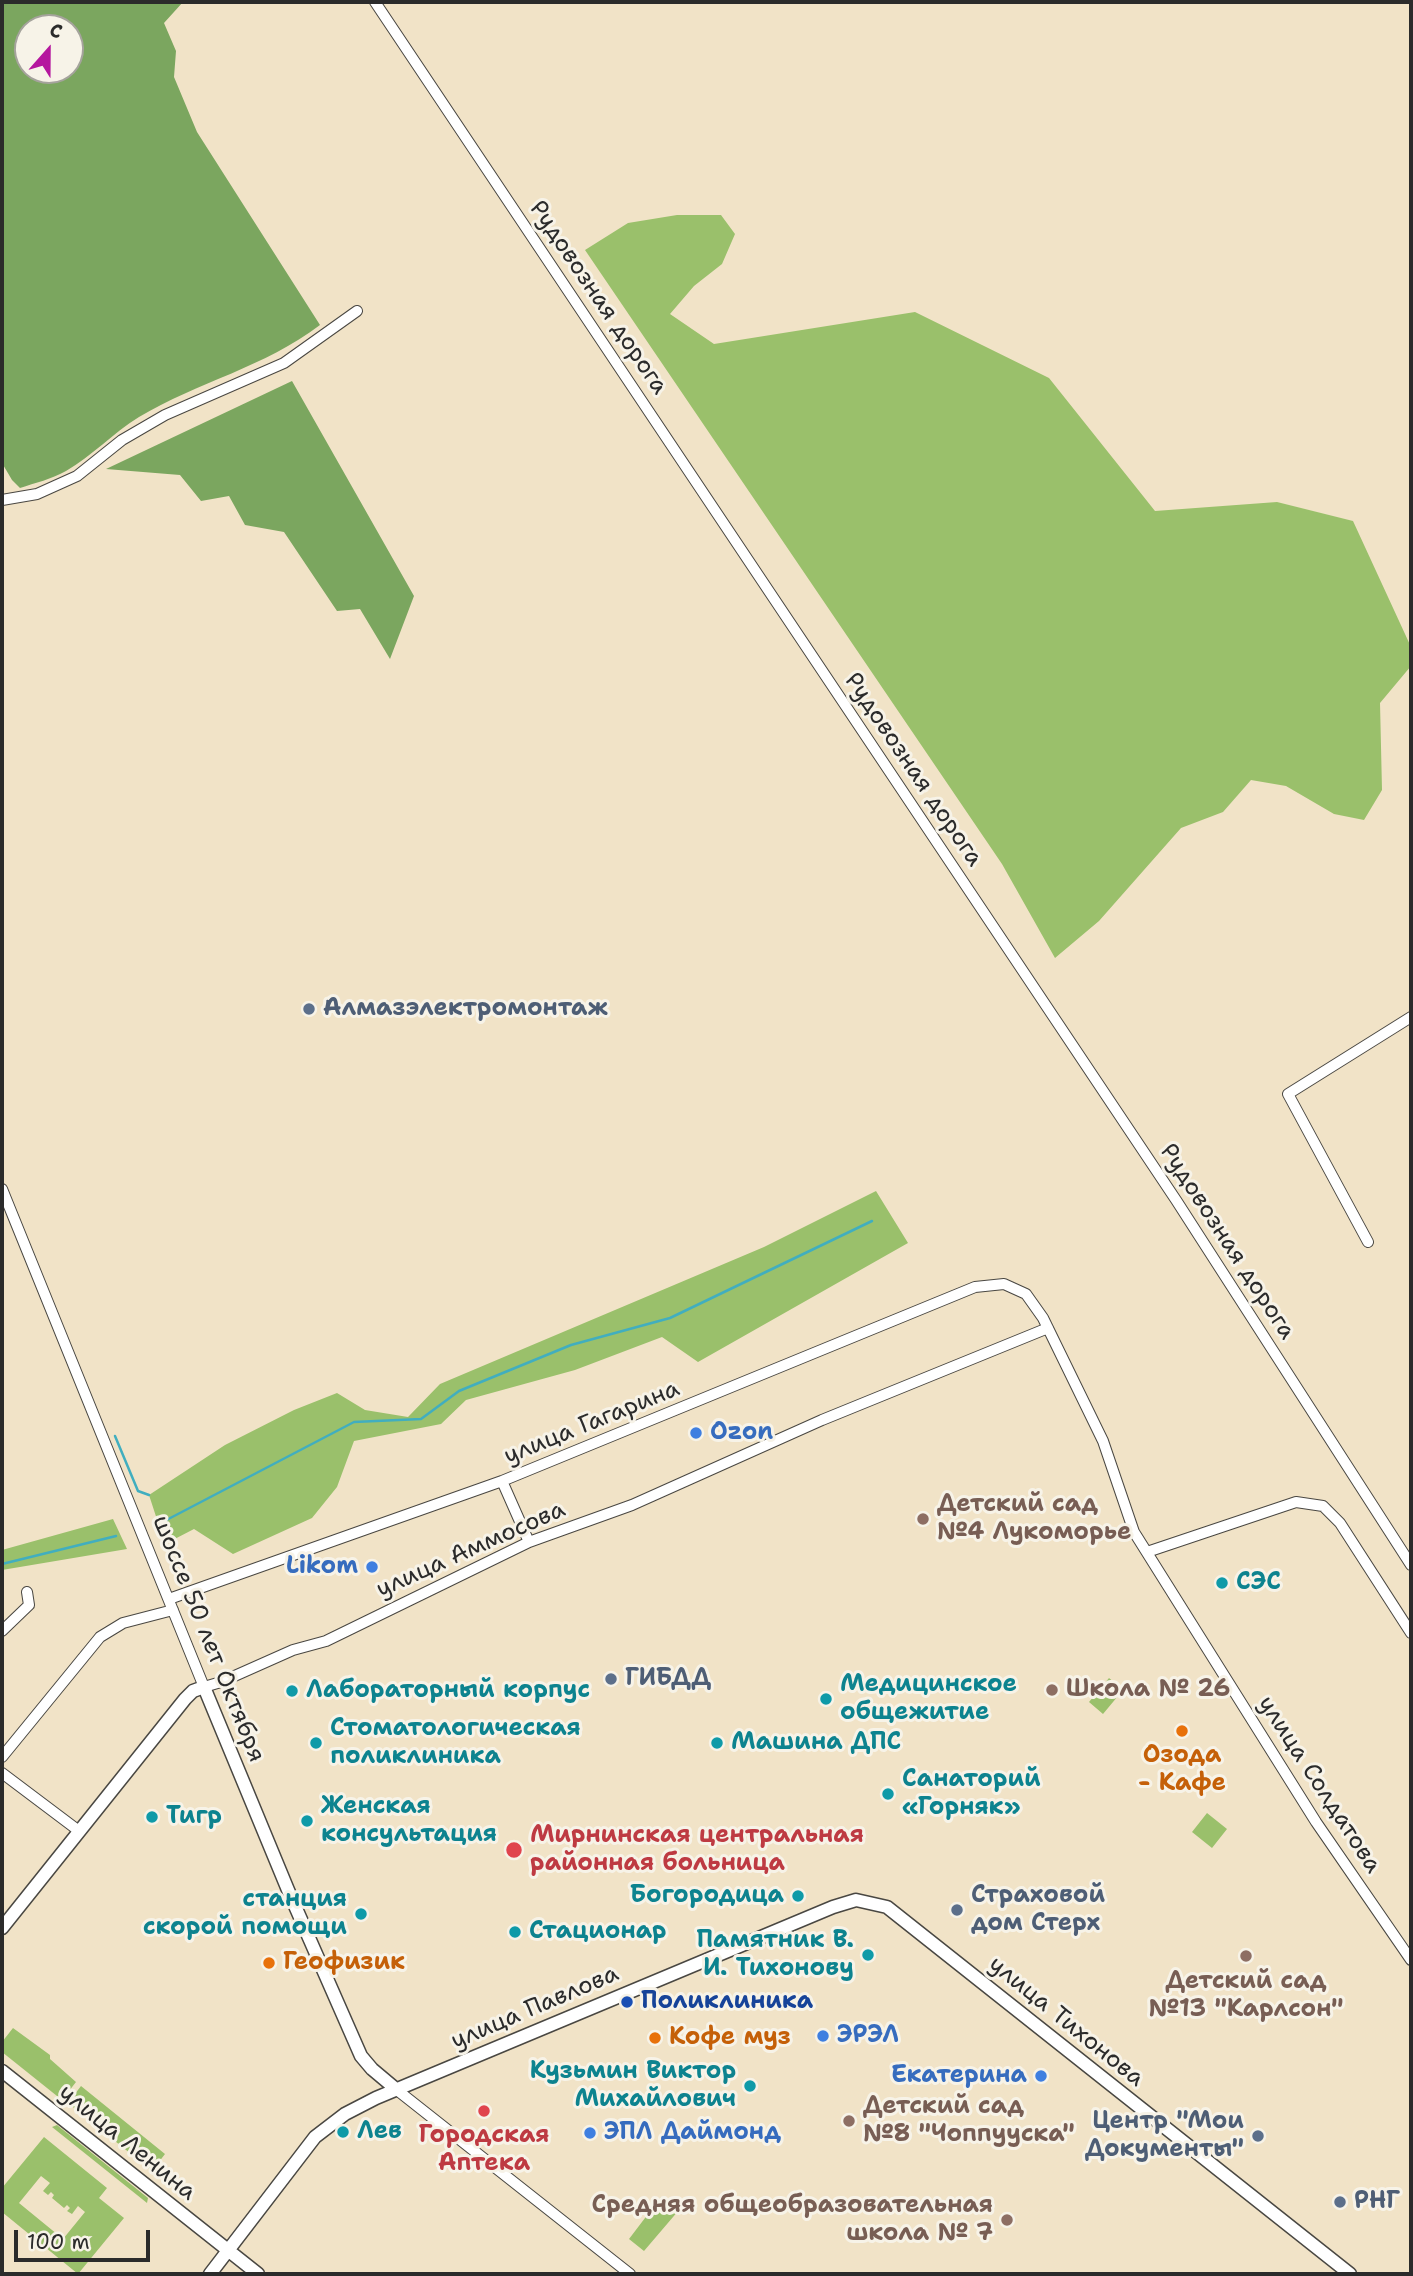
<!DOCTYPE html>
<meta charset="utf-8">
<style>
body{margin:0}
#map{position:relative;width:1413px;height:2276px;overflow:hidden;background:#f1e3c7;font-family:"Shantell Sans",sans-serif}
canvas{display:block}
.frame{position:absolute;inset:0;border:4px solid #2b2b2b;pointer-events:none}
.north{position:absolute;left:14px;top:14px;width:70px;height:70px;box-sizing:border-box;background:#f7f3e8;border:2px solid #a5a39c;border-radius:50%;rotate:21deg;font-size:19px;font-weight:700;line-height:28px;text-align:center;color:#2b2b2b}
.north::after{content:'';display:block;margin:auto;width:24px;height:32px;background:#b5179e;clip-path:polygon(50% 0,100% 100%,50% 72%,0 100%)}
.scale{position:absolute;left:14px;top:2230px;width:136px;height:32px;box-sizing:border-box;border:4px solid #2b2b2b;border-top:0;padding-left:9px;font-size:21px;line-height:24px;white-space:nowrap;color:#2b2b2b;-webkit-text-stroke:5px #f7f3e8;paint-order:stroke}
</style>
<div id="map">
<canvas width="1413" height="2276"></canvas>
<div class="frame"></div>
<div class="north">С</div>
<div class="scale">100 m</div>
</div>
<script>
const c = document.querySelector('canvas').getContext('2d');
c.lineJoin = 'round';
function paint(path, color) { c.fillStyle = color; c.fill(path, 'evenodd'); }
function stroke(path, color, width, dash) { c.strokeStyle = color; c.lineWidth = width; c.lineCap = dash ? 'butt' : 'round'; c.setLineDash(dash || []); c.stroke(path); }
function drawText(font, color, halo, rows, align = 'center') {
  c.font = font + ' "Shantell Sans",sans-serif'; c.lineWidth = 6; c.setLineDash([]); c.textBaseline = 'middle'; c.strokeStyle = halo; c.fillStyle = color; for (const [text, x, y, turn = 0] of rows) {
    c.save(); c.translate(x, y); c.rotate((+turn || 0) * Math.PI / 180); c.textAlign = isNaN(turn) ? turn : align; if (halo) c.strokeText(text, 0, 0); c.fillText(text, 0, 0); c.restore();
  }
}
paint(new Path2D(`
 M677,215h44l14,19 -13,30 -28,22 -24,28 44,30 201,-32 134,66 106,133 122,-9 76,19 58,126v19l-31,37 2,87 -18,30 -30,-6 -48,-28 -35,-6 -28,32 -42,16 -82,93 -44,37 -53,-94 -417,-614 43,-27z
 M876,1191l32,52 -210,119 -36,-25 -87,33 -109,30 -25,24 -87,17 -17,46 -25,31 -79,36 -39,-25 -29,15 -16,-49 76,-50 69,-35 43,-17 28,17 43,7 32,-33 324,-137z
 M113,1519l14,30 -125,21v-20z
 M1109,1678l14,12 -20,24 -14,-12z
 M1207,1813l20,16 -15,19 -20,-16z
 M13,2028l37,27v4l26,23 -14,18 -60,-48v-10z
 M81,2086l84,68 -13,17 -84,-68z
 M57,2125l91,73 -1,5 -95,-76z
 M44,2137l63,51 -8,10 25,20 -46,56 -76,-62v-24zM41,2176l9,7 -7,8 5,4 3,-3 3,3 -2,3 12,10 3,-3 3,3 -3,3 5,3 6,-8 7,6 -22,27 -44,-36z
 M661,2197l18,13 -35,41 -15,-12z`), '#9ac06b');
paint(new Path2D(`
 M2,2h181l-19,21 12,28 -2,26 23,55 123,193c-55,42 -122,57 -181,92 -26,16 -47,39 -73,54 -14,8 -31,12 -46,17l-8,-8 -10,-17zM28,28h42v42h-42z
 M292,381l122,215 -24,63 -30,-50 -23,2 -53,-79 -39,-7 -16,-29 -28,5 -21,-26 -74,-6z`), '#7ba65f');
stroke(new Path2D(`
 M115,1436l23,55 11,4
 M155,1526l199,-104 67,-3 38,-28 112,-46 99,-27 202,-97
 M2,1564l114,-28`), '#41aebf', 2.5);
const minor = new Path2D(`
 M375,2l801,1198 235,365
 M2,500l35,-6 40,-18 45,-36 43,-25 119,-52 73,-52
 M2,1189l202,498 17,-5 72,-32 33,-9 203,-99 103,-37 190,-85 226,-92
 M1368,1242l-80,-148 123,-77
 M502,1481l27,61
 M1147,1552l149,-50 27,4 17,17 71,110
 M169,1599l333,-118 473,-194 29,-3 22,10 17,24 60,123 31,91 182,290 95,138
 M2,1631l27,-26 -2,-13
 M2,1757l98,-120 23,-14 50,-13
 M2,1773l77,58
 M397,2090l233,184`);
const major = new Path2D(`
 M2,1928l183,-229 8,-8 11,-4 84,203 73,166 11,13 25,21
 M2,2071l256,203
 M210,2274l105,-137 30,-23 31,-16 457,-191 23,-7 31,7 463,367`);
stroke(minor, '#494742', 12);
stroke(major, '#494742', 15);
stroke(minor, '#fff', 10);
stroke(major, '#fff', 12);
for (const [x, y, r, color] of [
 [309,1009,7,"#5c6f8a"],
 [696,1433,7,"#3f7fe0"],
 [923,1519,7,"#8d6e63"],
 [372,1567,7,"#3f7fe0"],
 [1222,1583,7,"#0f9aa8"],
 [611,1679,7,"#5c6f8a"],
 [1052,1690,7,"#8d6e63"],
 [292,1691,7,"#0f9aa8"],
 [826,1699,7,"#0f9aa8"],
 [1182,1731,7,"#e8710a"],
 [316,1743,7,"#0f9aa8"],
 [717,1743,7,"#0f9aa8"],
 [888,1794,7,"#0f9aa8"],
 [152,1817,7,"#0f9aa8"],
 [307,1821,7,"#0f9aa8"],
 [514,1850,9,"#e0444e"],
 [798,1896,7,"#0f9aa8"],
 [957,1910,7,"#5c6f8a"],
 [361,1914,7,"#0f9aa8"],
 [515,1932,7,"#0f9aa8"],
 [868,1955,7,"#0f9aa8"],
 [1246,1956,7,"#8d6e63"],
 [269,1963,7,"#e8710a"],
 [627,2002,7,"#1a4fb4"],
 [823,2036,7,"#3f7fe0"],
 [655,2038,7,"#e8710a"],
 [1041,2076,7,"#3f7fe0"],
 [750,2086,7,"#0f9aa8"],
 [484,2111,7,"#e0444e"],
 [849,2121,7,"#8d6e63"],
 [343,2132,7,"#0f9aa8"],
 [590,2133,7,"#3f7fe0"],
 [1258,2136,7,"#5c6f8a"],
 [1340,2202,7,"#5c6f8a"],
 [1007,2220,7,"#8d6e63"]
]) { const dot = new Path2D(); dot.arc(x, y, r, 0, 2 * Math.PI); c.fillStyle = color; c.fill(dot); stroke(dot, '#f7f3e8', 2.5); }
drawText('24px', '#2b2b2b', '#f7f3e8', [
 ["Рудовозная дорога",598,298,56],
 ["Рудовозная дорога",913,770,56],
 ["Рудовозная дорога",1227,1242,57],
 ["улица Гагарина",592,1423,-22],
 ["улица Аммосова",471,1550,-24],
 ["шоссе 50 лет Октября",208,1639,68],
 ["улица Солдатова",1319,1785,57],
 ["улица Павлова",535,2008,-23],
 ["улица Тихонова",1066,2022,39],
 ["улица Ленина",127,2143,39]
]);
drawText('bold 24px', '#4e5e75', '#f7f3e8', [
 ["Алмазэлектромонтаж",323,1009],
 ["ГИБДД",625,1679],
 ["Страховой",971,1896],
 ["дом Стерх",971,1924],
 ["Центр \"Мои",1244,2122,"right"],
 ["Документы\"",1244,2150,"right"],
 ["РНГ",1354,2202]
], 'left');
drawText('bold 24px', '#366cbe', '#f7f3e8', [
 ["Ozon",710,1433],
 ["Likom",358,1567,"right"],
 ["ЭРЭЛ",837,2036],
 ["Екатерина",1027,2076,"right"],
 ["ЭПЛ Даймонд",604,2133]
], 'left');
drawText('bold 24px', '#785e54', '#f7f3e8', [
 ["Детский сад",937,1505],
 ["№4 Лукоморье",937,1533],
 ["Школа № 26",1066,1690],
 ["Детский сад",1246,1982,"center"],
 ["№13 \"Карлсон\"",1246,2010,"center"],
 ["Детский сад",863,2107],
 ["№8 \"Чоппууска\"",863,2135],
 ["Cредняя общеобразовательная",993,2206,"right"],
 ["школа № 7",993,2234,"right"]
], 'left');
drawText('bold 24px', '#0d838f', '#f7f3e8', [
 ["СЭС",1236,1583],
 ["Медицинское",840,1685],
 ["общежитие",840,1713],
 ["Лабораторный корпус",306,1691],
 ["Стоматологическая",330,1729],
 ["поликлиника",330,1757],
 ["Машина ДПС",731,1743],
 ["Санаторий",902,1780],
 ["«Горняк»",902,1808],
 ["Женская",321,1807],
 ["консультация",321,1835],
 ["Тигр",166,1817],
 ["Богородица",784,1896,"right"],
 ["станция",347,1900,"right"],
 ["скорой помощи",347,1928,"right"],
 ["Стационар",529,1932],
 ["Памятник В.",854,1941,"right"],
 ["И. Тихонову",854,1969,"right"],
 ["Кузьмин Виктор",736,2072,"right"],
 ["Михайлович",736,2100,"right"],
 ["Лев",357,2132]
], 'left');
drawText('bold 24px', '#c56008', '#f7f3e8', [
 ["Озода",1182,1756,"center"],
 ["- Кафе",1182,1784,"center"],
 ["Геофизик",283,1963],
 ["Кофе муз",669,2038]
], 'left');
drawText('bold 24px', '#be3a42', '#f7f3e8', [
 ["Мирнинская центральная",530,1836],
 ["районная больница",530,1864],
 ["Городская",484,2136,"center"],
 ["Аптека",484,2164,"center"]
], 'left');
drawText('bold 24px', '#164399', '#f7f3e8', [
 ["Поликлиника",641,2002]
], 'left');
</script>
